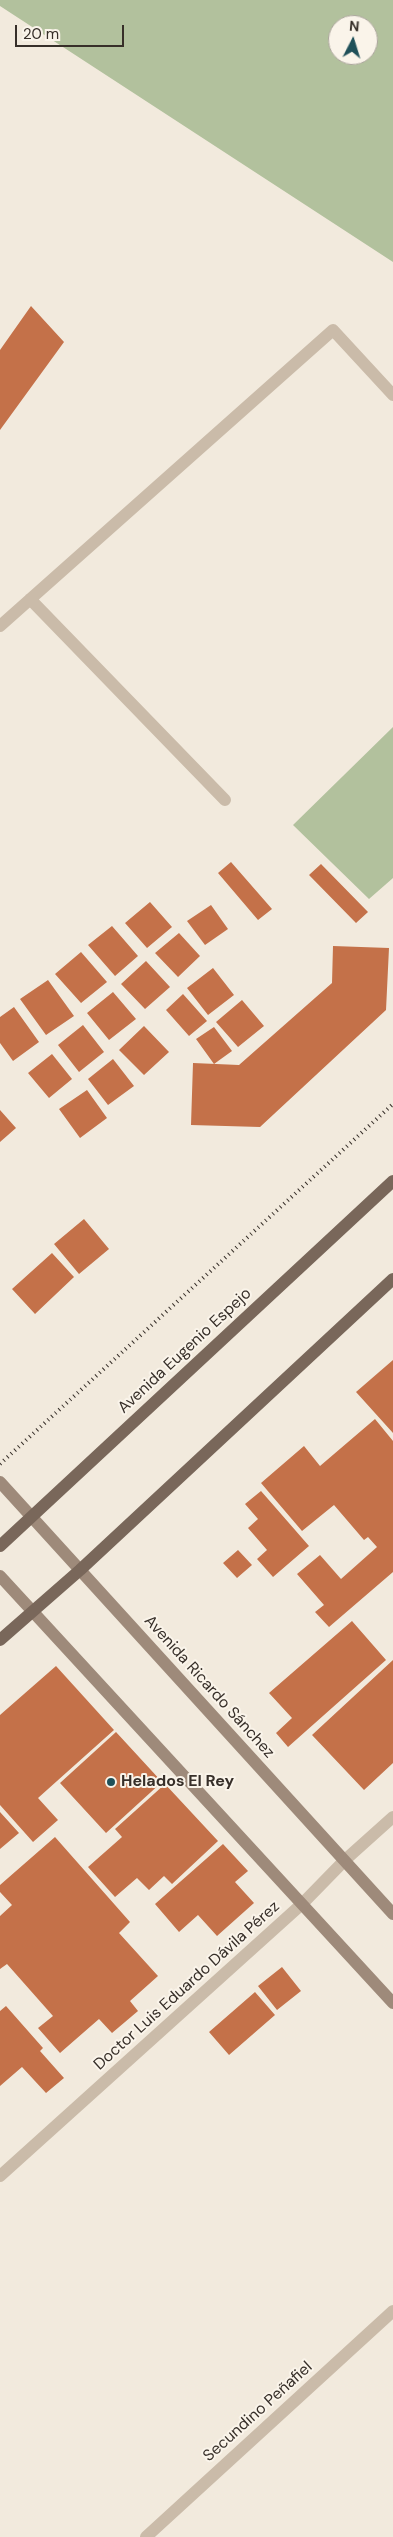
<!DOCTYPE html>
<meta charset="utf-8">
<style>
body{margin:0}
#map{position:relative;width:393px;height:2537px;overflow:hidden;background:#f2eadd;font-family:"DM Sans",sans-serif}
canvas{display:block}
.north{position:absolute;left:328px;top:15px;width:50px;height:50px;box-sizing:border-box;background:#faf4ea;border:1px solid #aca59d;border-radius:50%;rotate:5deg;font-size:14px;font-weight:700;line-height:20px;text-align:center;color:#372f29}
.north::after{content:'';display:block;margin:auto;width:18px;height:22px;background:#1f5059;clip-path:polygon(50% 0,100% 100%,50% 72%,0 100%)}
.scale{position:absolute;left:15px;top:25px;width:109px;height:22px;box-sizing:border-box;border:2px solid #372f29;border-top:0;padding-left:6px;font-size:15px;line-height:18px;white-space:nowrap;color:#372f29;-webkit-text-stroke:4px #faf4ea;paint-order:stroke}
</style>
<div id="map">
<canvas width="393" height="2537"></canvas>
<div class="north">N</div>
<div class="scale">20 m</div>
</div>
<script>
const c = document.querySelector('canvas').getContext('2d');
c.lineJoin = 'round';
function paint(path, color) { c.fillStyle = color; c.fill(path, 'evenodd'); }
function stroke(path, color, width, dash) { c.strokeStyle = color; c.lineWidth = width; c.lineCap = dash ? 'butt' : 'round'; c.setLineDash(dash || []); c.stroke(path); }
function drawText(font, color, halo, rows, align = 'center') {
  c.font = font + ' "DM Sans",sans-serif'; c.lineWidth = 4; c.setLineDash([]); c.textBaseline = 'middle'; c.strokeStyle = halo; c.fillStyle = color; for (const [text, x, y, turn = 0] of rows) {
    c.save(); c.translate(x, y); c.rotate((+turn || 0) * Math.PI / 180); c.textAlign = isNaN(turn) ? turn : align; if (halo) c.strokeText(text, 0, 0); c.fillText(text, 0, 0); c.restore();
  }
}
paint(new Path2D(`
 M0,0h393v262l-393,-256zM338,25h30v30h-30z
 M393,727v151l-24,21 -76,-74z`), '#b2c19d');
paint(new Path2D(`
 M31,306l33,36 -64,88v-80z
 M231,862l41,47 -14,11 -40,-47z
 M321,864l47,48 -12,11 -47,-48z
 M150,902l22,25 -25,21 -22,-25z
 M211,905l17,24 -23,16 -18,-24z
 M112,926l26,30 -23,20 -27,-31z
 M179,933l21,23 -22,21 -23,-24z
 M333,946l56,2 -3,62 -126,117 -69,-2 2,-62 46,2 93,-82z
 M81,952l26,30 -26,21 -26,-29z
 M146,961l24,26 -25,22 -24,-25z
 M213,968l21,27 -26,20 -21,-27z
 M48,980l26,36 -28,19 -26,-36z
 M113,992l23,27 -27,21 -22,-27z
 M183,994l24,27 -18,15 -23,-26z
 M242,1000l22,26 -26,21 -22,-25z
 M14,1007l25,35 -26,19 -13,-18v-26z
 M83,1025l21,27 -25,20 -21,-27z
 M144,1026l25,26 -25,23 -25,-25z
 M214,1027l18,24 -18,13 -18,-25z
 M52,1054l20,25 -23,19 -21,-25z
 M113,1059l21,27 -26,19 -20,-26z
 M87,1090l20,28 -27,20 -21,-29z
 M0,1110l16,18 -16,14z
 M84,1219l25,30 -30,25 -25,-30z
 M52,1253l22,24 -39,37 -23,-25z
 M393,1360v73l-37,-41z
 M375,1419l18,22v131l-64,55 -14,-15 9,-7 -27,-31 23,-19 21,24 36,-32 -9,-10 -4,3 -30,-35 -32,26 -41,-48 43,-37 16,20z
 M261,1491l48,55 -36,31 -16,-18 10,-9 -19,-22 10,-9 -13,-15z
 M238,1550l14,15 -15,13 -14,-15z
 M352,1621l34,39 -98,87 -12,-14 16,-15 -23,-25z
 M393,1660v103l-29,27 -52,-55z
 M56,1666l58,64 -76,68 20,22 -25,22 -33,-37v-90z
 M116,1732l46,50 -56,51 -46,-50z
 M165,1784l53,57 -46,43 -8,-8 -15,14 -12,-12 -22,19 -27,-30 34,-30 -7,-8z
 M0,1812l19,21 -19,16z
 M55,1837l75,85 -11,11 39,43 -28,25 8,10 -26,22 -13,-14 -39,34 -22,-25 15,-12 -46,-52 -7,5v-53l12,-11 -12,-13v-7z
 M223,1844l25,27 -13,11 19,21 -37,33 -19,-21 -19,17 -24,-28z
 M282,1967l19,24 -24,19 -19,-24z
 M255,1992l20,23 -46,40 -20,-23z
 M6,2006l37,42 -3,3 24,27 -18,15 -24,-26 -22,19v-75z`), '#c47149');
stroke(new Path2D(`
 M30,599l195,201
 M0,626l333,-296 60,65`), '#cabba9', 12);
stroke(new Path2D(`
 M0,2176l303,-273 42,-43 48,-43
 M146,2537l247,-226`), '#cabba9', 12);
stroke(new Path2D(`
 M0,1482l393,432
 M0,1576l393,427`), '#9e8a7a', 12);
stroke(new Path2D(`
 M0,1546l393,-365
 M0,1640l80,-70 313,-291`), '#79675a', 12);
stroke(new Path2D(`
 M0,1464l393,-360`), '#372f29', 4, [1, 4]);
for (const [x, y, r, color] of [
 [111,1782,5,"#1f5059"]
]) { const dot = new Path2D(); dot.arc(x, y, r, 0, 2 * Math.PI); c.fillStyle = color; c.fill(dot); stroke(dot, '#faf4ea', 2); }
drawText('16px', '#372f29', '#faf4ea', [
 ["Avenida Eugenio Espejo",185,1351,-43],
 ["Avenida Ricardo Sánchez",209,1687,48],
 ["Doctor Luis Eduardo Dávila Pérez",187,1986,-42],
 ["Secundino Peñafiel",258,2412,-42]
]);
drawText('bold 16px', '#372f29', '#faf4ea', [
 ["Helados El Rey",121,1782]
], 'left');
</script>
